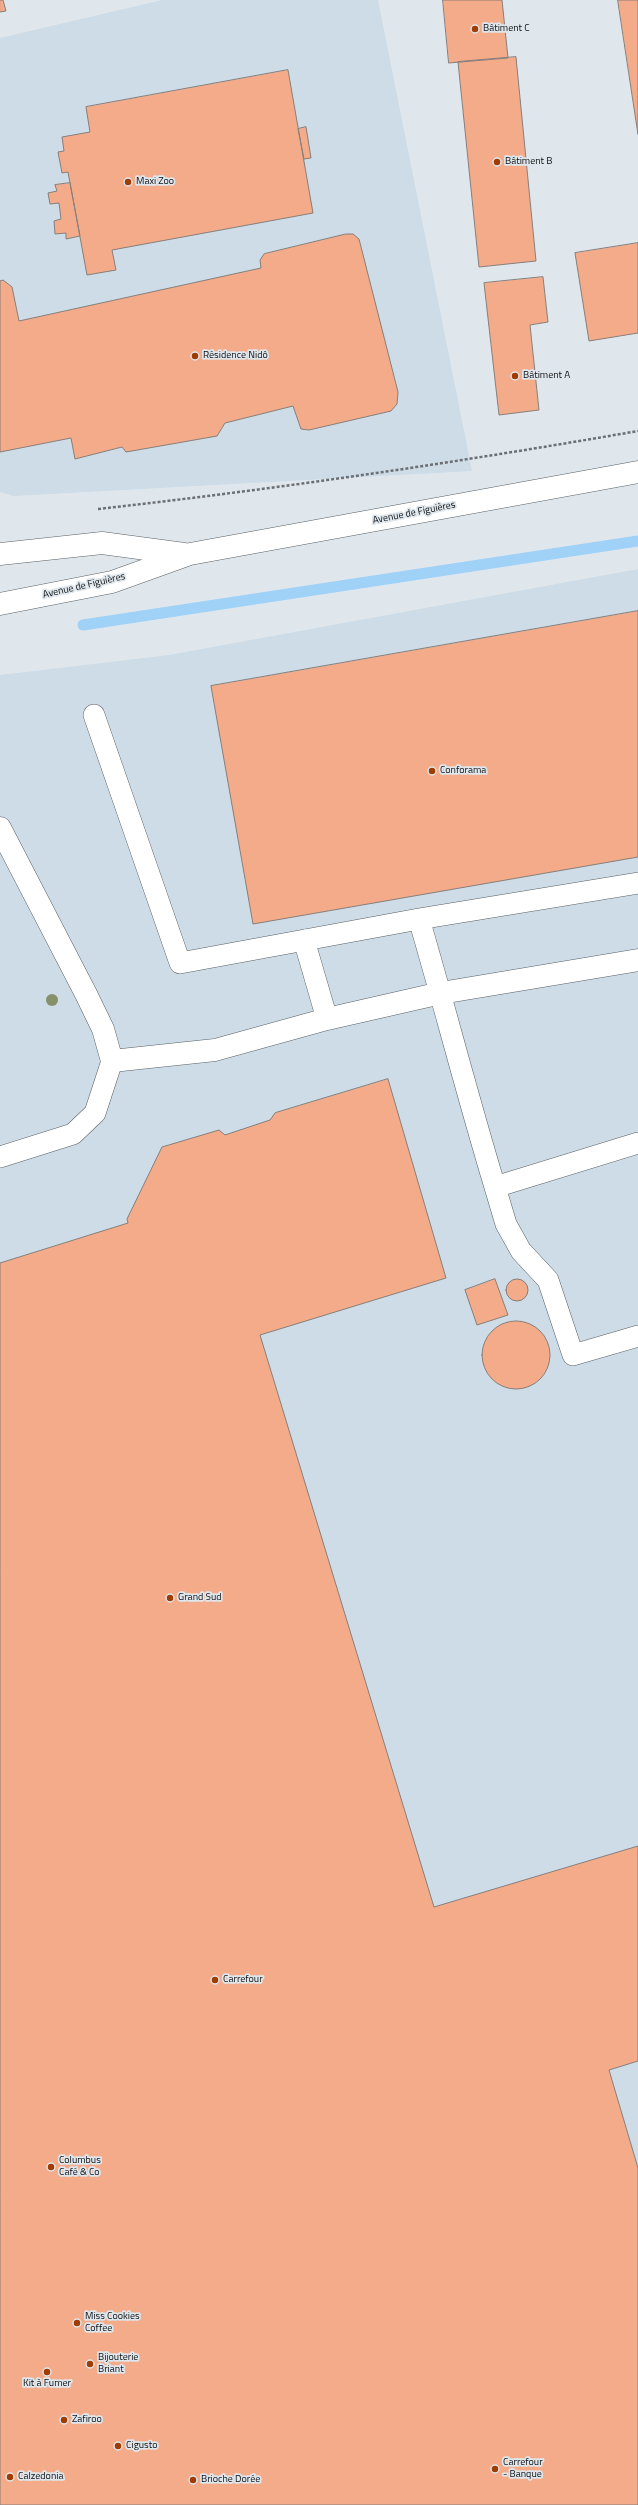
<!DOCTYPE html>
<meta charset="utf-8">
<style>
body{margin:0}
canvas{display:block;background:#dfe7ed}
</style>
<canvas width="638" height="2505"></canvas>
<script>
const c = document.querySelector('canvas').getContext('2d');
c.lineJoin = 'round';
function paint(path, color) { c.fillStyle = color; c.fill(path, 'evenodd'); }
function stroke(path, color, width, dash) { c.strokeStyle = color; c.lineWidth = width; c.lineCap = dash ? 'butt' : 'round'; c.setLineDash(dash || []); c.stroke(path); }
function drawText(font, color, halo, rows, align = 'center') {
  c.font = font + ' "Titillium Web",sans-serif'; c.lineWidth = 3.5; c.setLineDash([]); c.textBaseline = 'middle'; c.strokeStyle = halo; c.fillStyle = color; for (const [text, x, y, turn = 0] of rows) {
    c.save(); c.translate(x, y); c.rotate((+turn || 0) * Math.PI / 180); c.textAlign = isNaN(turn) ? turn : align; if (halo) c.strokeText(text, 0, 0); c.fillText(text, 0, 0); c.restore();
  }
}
paint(new Path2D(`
 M162,0h216l94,471 -459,25 -13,-4v-454z
 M638,569v1936h-638v-1830l169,-20z`), '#cddce6');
stroke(new Path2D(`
 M83,625l555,-84`), '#a0d1f7', 11);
const building = new Path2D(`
 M0,0h3l3,11 -6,1z
 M443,0h59l6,58 -59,5z
 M618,0h20v134z
 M516,57l20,204 -57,6 -21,-205z
 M288,70l25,143 -201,37 4,20 -29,5 -19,-103 -6,1 -4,-21 6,-1 -2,-14 28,-5 -4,-25z
 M306,127l5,31 -7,1 -6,-30z
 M70,183l10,53 -14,3v-6l-11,1 -1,-13 7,-2 -2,-16 -9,1 -2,-11 9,-2 -2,-6z
 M346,234h7l6,5 39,153 -1,12 -6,7 -82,19 -8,-1 -8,-23 -68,17 -8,13 -91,16 -4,-5 -47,12 -4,-21 -71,14v-171l3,-1 9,7 7,34 242,-53 -1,-8 4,-6z
 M638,243v90l-49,8 -14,-88z
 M543,277l5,45 -18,3 9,85 -40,5 -15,-132z
 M638,611v246l-385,67 -42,-238z
 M388,1079l58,199 -186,57 174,572 204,-61v215l-29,9 29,98v337h-638v-1242l128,-40 -1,-4 35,-72 57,-17 6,5 45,-15 5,-7z
 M495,1279l13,36 -31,10 -12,-35z
 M506 1290a11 11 0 1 1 22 0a11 11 0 1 1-22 0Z
 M482 1355a34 34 0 1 1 68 0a34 34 0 1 1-68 0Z`);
paint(building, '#f4ab89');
stroke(building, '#877f7b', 1);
const lane = new Path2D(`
 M94,715l86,248 239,-44 219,-36
 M419,919c26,89 49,179 76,268
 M304,940l23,79
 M638,1143l-143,44 11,37 15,27 27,29 25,75 65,-19
 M0,1157l73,-23 22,-21 17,-52`);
const street = new Path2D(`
 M0,828l86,166 17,35 9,32 103,-11 112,-31 114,-26 197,-33`);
const secondary = new Path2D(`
 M0,554l102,-11 82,11
 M0,604l112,-22 78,-28 448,-82`);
stroke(lane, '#596065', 22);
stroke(street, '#596065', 23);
stroke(secondary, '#596065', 23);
stroke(new Path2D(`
 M98,509c180,-20 361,-47 540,-78`), '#6c7074', 2.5, [3, 2]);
stroke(lane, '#fff', 21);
stroke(street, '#fff', 22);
stroke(secondary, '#fff', 22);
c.fillStyle = '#86916b';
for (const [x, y] of [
 [52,1000]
]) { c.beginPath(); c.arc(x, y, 6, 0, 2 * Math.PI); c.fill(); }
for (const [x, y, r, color] of [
 [475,29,4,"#9f3c00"],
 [497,162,4,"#9f3c00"],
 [128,182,4,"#9f3c00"],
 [195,356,4,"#9f3c00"],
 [515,376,4,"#9f3c00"],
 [432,771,4,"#9f3c00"],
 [170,1598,4,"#9f3c00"],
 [215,1980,4,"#9f3c00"],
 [51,2167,4,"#9f3c00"],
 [77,2323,4,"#9f3c00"],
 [90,2364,4,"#9f3c00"],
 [47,2372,4,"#9f3c00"],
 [64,2420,4,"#9f3c00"],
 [118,2446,4,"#9f3c00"],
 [495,2469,4,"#9f3c00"],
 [10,2477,4,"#9f3c00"],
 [193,2480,4,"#9f3c00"]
]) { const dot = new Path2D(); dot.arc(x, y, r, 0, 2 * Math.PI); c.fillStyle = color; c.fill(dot); stroke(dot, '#dfe7ed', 1.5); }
drawText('10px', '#0d0f11', '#dfe7ed', [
 ["Bâtiment C",483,29],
 ["Bâtiment B",505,162],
 ["Maxi Zoo",136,182],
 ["Résidence Nidô",203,356],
 ["Bâtiment A",523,376],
 ["Conforama",440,771],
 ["Grand Sud",178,1598],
 ["Carrefour",223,1980],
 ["Columbus",59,2161],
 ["Café & Co",59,2173],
 ["Miss Cookies",85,2317],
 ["Coffee",85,2329],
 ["Bijouterie",98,2358],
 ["Briant",98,2370],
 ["Kit à Fumer",47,2384,"center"],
 ["Zafiroo",72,2420],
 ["Cigusto",126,2446],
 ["Carrefour",503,2463],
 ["- Banque",503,2475],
 ["Calzedonia",18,2477],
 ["Brioche Dorée",201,2480]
], 'left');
drawText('10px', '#0d0f11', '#dfe7ed', [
 ["Avenue de Figuières",414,513,-11],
 ["Avenue de Figuières",84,586,-13]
]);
</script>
